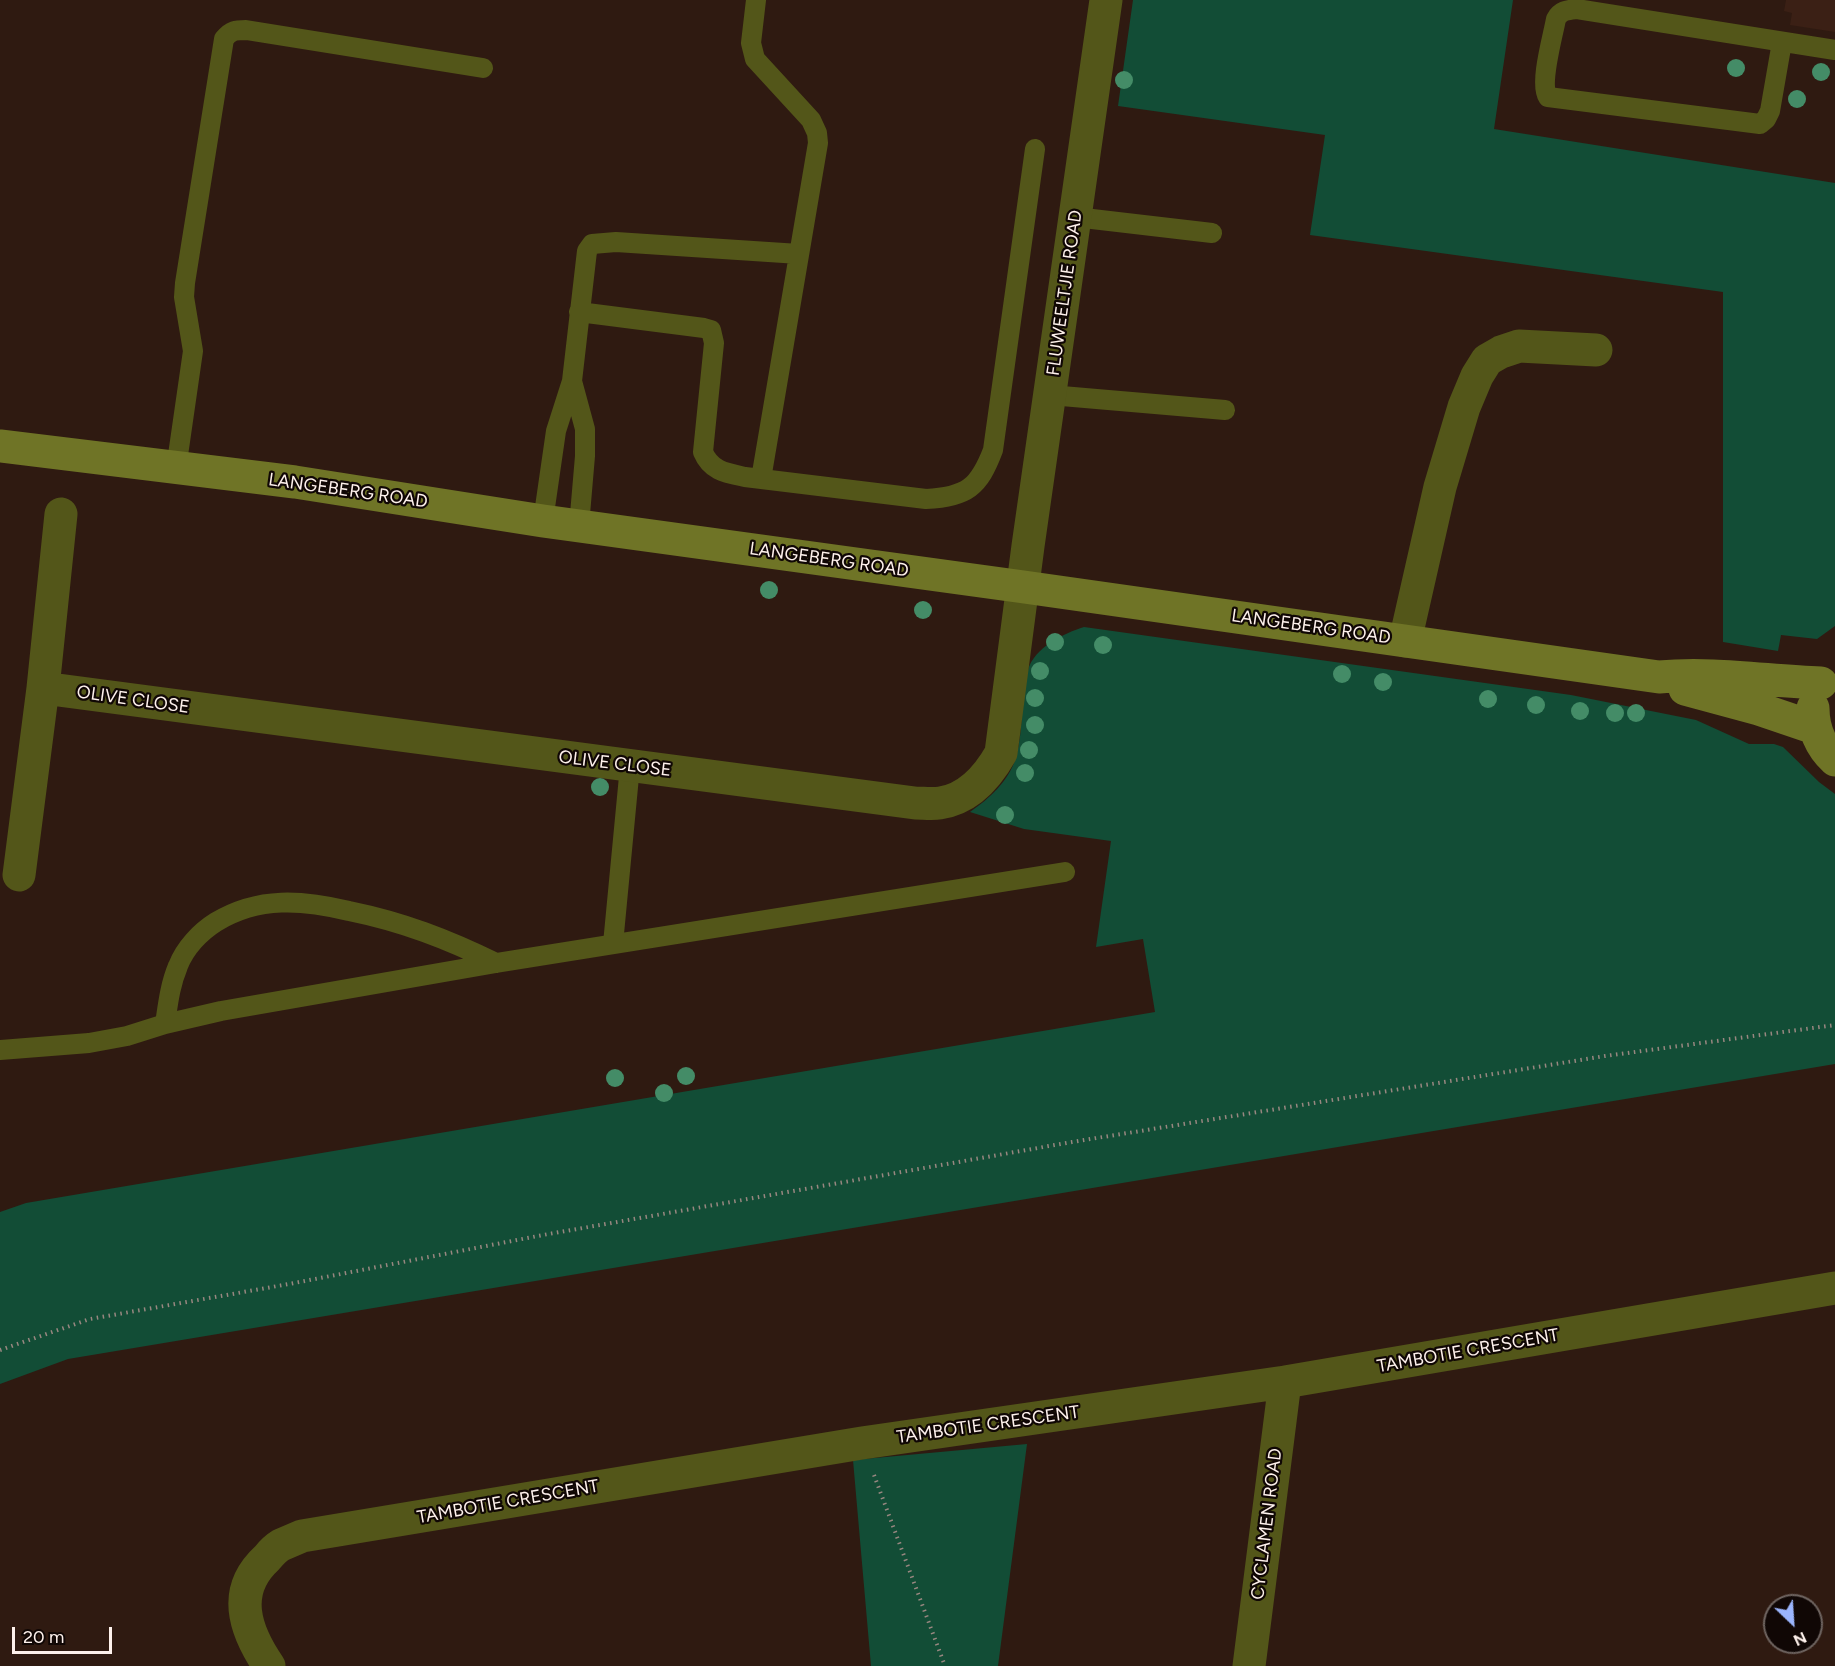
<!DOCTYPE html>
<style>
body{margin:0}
#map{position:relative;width:1835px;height:1666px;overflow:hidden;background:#2f1a11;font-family:Figtree,sans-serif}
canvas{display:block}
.north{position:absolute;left:1763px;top:1594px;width:60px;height:60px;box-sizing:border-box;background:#100705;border:2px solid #6f6561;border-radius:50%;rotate:155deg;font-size:16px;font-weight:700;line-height:24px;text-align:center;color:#fef1ec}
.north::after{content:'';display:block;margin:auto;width:21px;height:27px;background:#9bb5fd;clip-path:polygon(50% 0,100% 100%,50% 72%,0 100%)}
.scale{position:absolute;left:12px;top:1627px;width:100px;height:27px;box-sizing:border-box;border:3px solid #fef1ec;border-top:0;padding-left:8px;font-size:18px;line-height:21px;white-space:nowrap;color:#fef1ec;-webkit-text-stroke:4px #100705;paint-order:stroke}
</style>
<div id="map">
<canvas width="1835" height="1666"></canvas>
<div class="north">N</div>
<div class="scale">20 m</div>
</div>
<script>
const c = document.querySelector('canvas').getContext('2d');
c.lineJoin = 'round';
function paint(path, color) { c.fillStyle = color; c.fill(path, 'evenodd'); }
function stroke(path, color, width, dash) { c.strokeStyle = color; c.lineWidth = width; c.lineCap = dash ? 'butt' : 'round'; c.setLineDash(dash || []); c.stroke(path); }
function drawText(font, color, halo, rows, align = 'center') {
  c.font = font + ' Figtree,sans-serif'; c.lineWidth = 4.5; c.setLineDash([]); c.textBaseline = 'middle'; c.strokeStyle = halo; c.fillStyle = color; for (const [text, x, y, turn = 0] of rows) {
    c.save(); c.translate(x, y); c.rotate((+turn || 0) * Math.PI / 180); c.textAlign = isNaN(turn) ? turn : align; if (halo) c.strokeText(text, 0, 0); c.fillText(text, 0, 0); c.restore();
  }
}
paint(new Path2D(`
 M1786,0h49v32l-45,-7 2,-12 -8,-2z`), '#3b2015');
paint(new Path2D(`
 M1133,0h380l-19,129 341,54v443l-18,13 -36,-4 -3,16 -55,-9v-350l-413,-57 15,-100 -207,-29z
 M1084,627l487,68 125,25 53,24h25l9,3 36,35 16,12v270l-1767,295 -68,25v-172l26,-9 1129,-191 -12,-73 -47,8 15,-106 -87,-12 -54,-17c20,-14 39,-31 46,-55 8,-28 4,-60 12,-87 6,-22 36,-37 56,-43z
 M1027,1444l-29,222h-127l-18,-206z`), '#124d36');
stroke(new Path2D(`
 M0,1350l90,-31 199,-35 254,-49 529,-93 533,-86 230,-31
 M874,1475l71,191`), '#988780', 4, [1.5, 4.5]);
stroke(new Path2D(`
 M756,0l-5,43 4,16 56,61 6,13 1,10 -57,336
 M1782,42l-12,69 -4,8 -6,5 -212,-27c-9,-13 5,-61 8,-78 5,-9 12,-9 21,-10l258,41
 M1075,217l137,16
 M579,312l125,16 7,2 3,13 -11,109c8,19 23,21 42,25l181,22c41,-2 53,-12 67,-49l42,-301
 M572,381l13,48v27l-6,70
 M1050,395l175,15
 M176,469l17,-118 -9,-54 1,-14 39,-244c7,-9 12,-9 22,-9l237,38
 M543,521l13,-90 16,-50 15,-130 5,-7 24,-2 183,12
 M613,944l17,-178
 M165,1024c3,-20 5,-39 13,-58 7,-18 22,-34 38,-44 43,-26 87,-22 133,-11 54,11 98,28 147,52
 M0,1050l89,-7 38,-7 38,-12 56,-13 275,-48 569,-91`), '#535619', 20);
stroke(new Path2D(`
 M1405,641l35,-154 24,-80 13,-31 10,-16 14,-8 18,-6 77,4
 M43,688l872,115c8,0 17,1 25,0 28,-4 48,-27 61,-50l27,-207 78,-546
 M19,875l24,-187 18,-174
 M269,1666c-24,-35 -38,-75 -2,-108 4,-5 9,-10 14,-13 7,-3 14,-6 21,-9l560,-93 423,-61 550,-94
 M1249,1666l36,-284`), '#535619', 33);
stroke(new Path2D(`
 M0,446l295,36 248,39 481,66 635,90c54,-5 108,4 162,6
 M1685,689l74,20 56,19
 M1813,708c0,21 7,38 22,52`), '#6f7426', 33);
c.fillStyle = '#448c67';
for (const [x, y] of [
 [1736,68],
 [1821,72],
 [1124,80],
 [1797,99],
 [769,590],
 [923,610],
 [1055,642],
 [1103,645],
 [1040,671],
 [1342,674],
 [1383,682],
 [1035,698],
 [1488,699],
 [1536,705],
 [1580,711],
 [1615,713],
 [1636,713],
 [1035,725],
 [1029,750],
 [1025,773],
 [600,787],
 [1005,815],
 [686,1076],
 [615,1078],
 [664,1093]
]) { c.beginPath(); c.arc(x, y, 9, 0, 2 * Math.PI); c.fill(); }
drawText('18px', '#fef1ec', '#100705', [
 ["FLUWEELTJIE ROAD",1065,293,-82],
 ["LANGEBERG ROAD",348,491,8],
 ["LANGEBERG ROAD",829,560,8],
 ["LANGEBERG ROAD",1311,627,8],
 ["OLIVE CLOSE",133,700,8],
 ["OLIVE CLOSE",615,764,7],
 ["TAMBOTIE CRESCENT",1468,1351,-10],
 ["TAMBOTIE CRESCENT",988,1425,-8],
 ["TAMBOTIE CRESCENT",508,1502,-10],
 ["CYCLAMEN ROAD",1267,1524,-83]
]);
</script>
